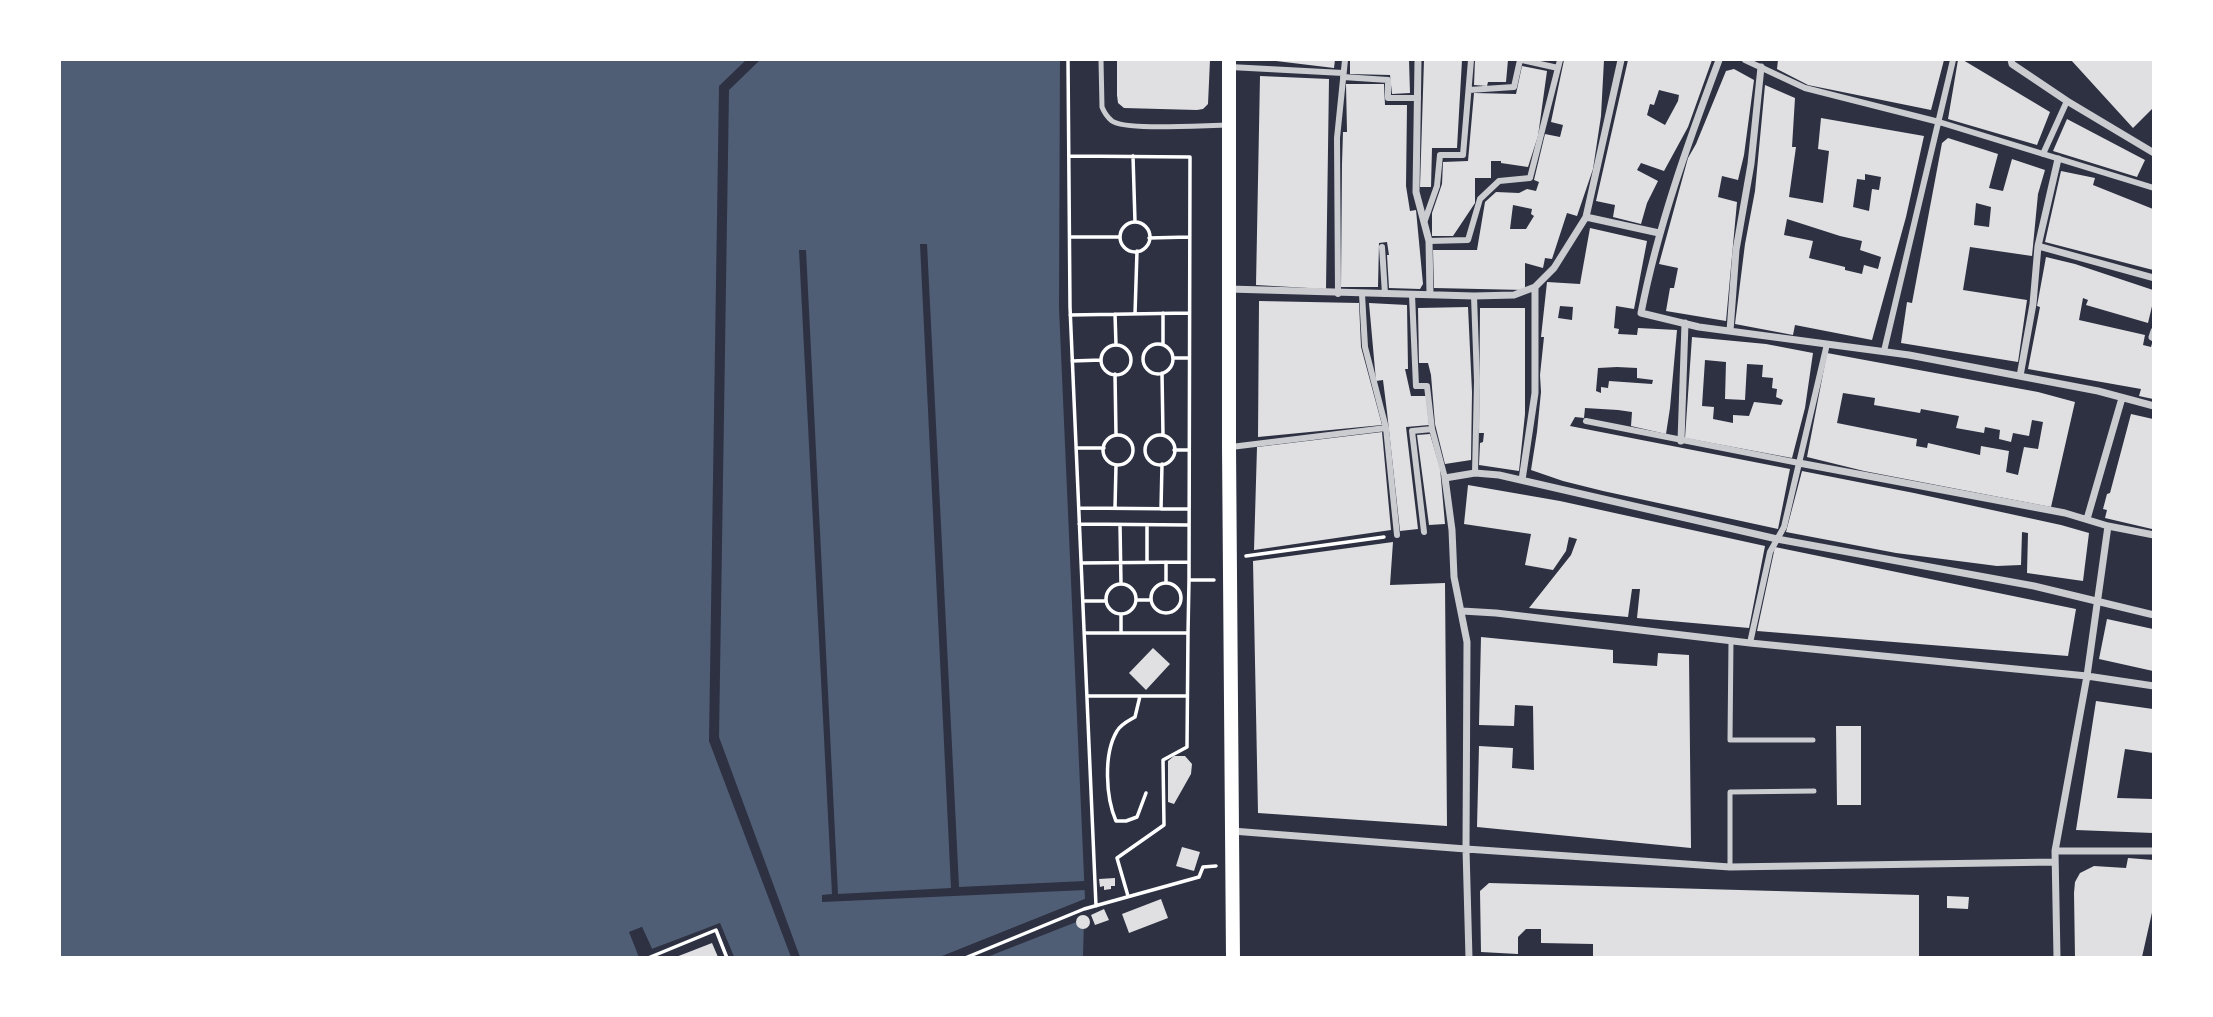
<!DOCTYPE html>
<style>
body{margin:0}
#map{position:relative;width:2213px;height:1017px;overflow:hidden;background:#2d3142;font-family:Jost,sans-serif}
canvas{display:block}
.frame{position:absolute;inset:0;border:61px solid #fff;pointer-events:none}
</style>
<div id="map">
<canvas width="2213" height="1017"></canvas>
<div class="frame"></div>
</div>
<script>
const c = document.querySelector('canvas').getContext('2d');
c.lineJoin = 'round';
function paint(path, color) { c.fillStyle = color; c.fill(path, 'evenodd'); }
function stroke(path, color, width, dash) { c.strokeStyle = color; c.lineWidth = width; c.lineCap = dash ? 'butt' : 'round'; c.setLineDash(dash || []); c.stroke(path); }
paint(new Path2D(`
 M60,60h1000l-1,248 26,591 -145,58h-206l-14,-33 -68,25 -10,-22 -12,5 9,25h-579z
 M1084,919l-1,38h-96z`), '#4f5d75');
paint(new Path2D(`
 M746,60h14l-31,30 -10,647 81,220h-9l-82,-216 10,-655z
 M920,244h7l32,643 126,-6v9l-263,12v-7l10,-1 -33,-644h7l32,644 113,-6z
 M1085,899v4l-135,55 -10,-1z
 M720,923l14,34 -4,1 -12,-30 -66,24 -3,-1 -9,-20 -6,3 8,23h-3l-10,-25 13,-5 10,22z`), '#2d3142');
paint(new Path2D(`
 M1117,60h93l-2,44 -5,5 -6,1 -73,-2 -6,-5 -1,-8z
 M1276,60h59l-1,8 -58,-7z
 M1350,60h59l1,33 -18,1 -2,-19 -40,-1z
 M1424,60h38l-5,88h-25l-1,39h-11z
 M1475,60h33l-2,22h-18l-1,4 -13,-1z
 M1564,60h40l-3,56 -8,53 -16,47 -10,-3 -15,46 -7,-1 -2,10 -18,-5v27l-91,-2 -1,-38h44l8,-48 11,-10 23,1 8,-4 9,2 3,-9 -5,-2 11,-46 15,3 3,-12 -12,-3zM1513,205l19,4 -1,5 3,2 -8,13h-16z
 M1628,60h84l-24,67 -24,44 -23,-8 -4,7 21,11 -11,22 -6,21 -28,-7 2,-12 -19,-4zM1659,90l20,5 -1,6 -13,24 -18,-10 3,-11 4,1z
 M1778,60h166l-13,50 -123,-25 -31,-16z
 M1958,60h5l87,52 -13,33 -89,-26z
 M2071,60h82v48l-20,20z
 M1522,66l25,5 -9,65 -10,31 -27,-4v-2h-10v17h-16v25l-22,33h-21v-23l10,-29 1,-22 25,-1 6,-68 42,1z
 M1734,69l20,11 -10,75 -6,25 -16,-4 -4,21 19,5 -11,119 -60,-10 4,-23h4l4,-20 -19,-4 29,-106 8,-14 30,-73z
 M1260,76l69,3 -3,210 -70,-4z
 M1346,84h38l1,21h22l-1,81 4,25 6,-1 7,74 -3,5 -31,-1 -2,-33h2l-2,-13 -8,1 -1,44h-37l1,-123 1,-32h4z
 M1765,85l30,13 -3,49h4l-7,50 34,6 6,-52 -11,-2 3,-31 103,18 -18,81 -34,123 -77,-15 -2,10 -58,-11 10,-80 10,-53zM1865,174l16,3 -2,13 -7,-1 -3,22 -16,-4 4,-28 8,1zM1787,219l53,17 22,5 -2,9 21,7 -3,12 -14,-4 -2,9 -17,-4v-3l-36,-9 4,-17 -29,-6z
 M2067,119l78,41 -8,17 -84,-26z
 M1948,138l50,16 -9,34 14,3 9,-32 33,11 -7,24 -6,62 -62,-9 -7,43 64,10 -9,62 -117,-19 6,-41 5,1 30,-160zM1976,203l15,4 -2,20 -15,-2z
 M2061,171l34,7 -2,7 60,24v61l-108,-28z
 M1590,228l57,13 -13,68 -18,-3 -2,22 5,1 -1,5 19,1 1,-7 39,2 -7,78 -4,26 -35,-8 1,-14 -14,-2 -33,-2 -1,10 -9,-1 -5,9 220,43 -12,60 -175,-38 -40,-10 -32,-11 6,-38 4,-40 -1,-17 4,-38h-3l6,-55 33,2zM1560,306l13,1 -1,13 -14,-2zM1617,367l20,1v10l16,2 -1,4 -43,-3 -1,7 -7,-1v6l-5,-2 2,-23z
 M2046,257l29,7 78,26v12l-5,21 -62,-18 2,-5 -5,-2 -4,22 66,15 -2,10 8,2 2,-7v59l-14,-3 2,-7 -113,-20 12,-62 -3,-1z
 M1259,301l100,2 2,44 21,78 -124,12z
 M1369,303l38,2 1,64h-3l6,27h15l3,29 -23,2 12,102 -18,2 -13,-119 -4,-32 -7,1z
 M1468,307l4,85 -1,68 -26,4 -10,-40 -4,-49 -3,-12h-9l-1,-55z
 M1480,308h45v106l-6,57 -40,-6 1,-22 3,-1 1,-9h-5z
 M1692,337l74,7 47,9 -8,55 -13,50 -107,-20zM1705,360l21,2 -1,37 20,1 2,-36 16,1 -1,12 11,1 -1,10 5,1 -1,8 7,3 -2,5 -27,-3 -5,14 -16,-1v8l-20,-4 1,-12 -12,-1z
 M1827,353l211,39 37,10 -24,105 -187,-36 -57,-14zM1843,393l32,5 -1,7 46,8 1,-4 38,7 -3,12 28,5 1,-6 15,3 -1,9 12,3 2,-9 16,3 3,-16 11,2 -5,27 -14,-2 -6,28 -12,-3 3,-21 -28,-5 -1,9 -52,-12 -1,5 -11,-2 1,-7 -80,-16z
 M2131,414l22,5 -1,110 -47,-11 2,-8 -4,-1 4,-15 3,-1z
 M1382,432l9,98 -137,20 3,-103z
 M1430,434l10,34 5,56 -16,1 -12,-90z
 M1802,471l112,22 147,32 28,8 -6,48 -56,-8 1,-40 -6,-1 -1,33 -24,1 -101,-13 -110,-21z
 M1468,485l92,16 205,45 -16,82 -112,-10 3,-29h-8l-4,28 -99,-9 42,-53 6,-16 -8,-2 -3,14 -13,19 -28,-5 6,-31 -67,-10z
 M1393,542l-3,43 55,-2 2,243 -189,-13 -5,-252z
 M1775,547l301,62 -8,47 -311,-25z
 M2107,619l46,10v42l-54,-12z
 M1481,637l132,13v13l44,3 1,-13 31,2 2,193 -214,-21 2,-81 34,2 -1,20 22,2 -1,-64 -18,-1 -1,21 -35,-1z
 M1153,648l17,16 -24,26 -17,-17z
 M2096,701l57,8v44l-28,-4 -8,49 36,1v34l-77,-3z
 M1836,726h25v79h-24z
 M1174,756h11l7,8 -1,10 -17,30 -6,-2v-41z
 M1182,847l18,5 -6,19 -18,-5z
 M2128,858l25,2v48l-11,49h-67l-1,-64 1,-11 5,-9 14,-7 32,2z
 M1115,878v8h-4v3l-7,1v-4l-4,1 -1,-8z
 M1489,883l430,12v62h-326v-13l-52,-1v-14h-15l-8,8v17l-37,-2 -1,-61z
 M1947,896l22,1 -1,12 -21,-1z
 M1161,899l7,19 -39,15 -7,-19z
 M1104,909l5,11 -14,5 -4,-10z
 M1076 922a7 7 0 1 1 14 0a7 7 0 1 1-14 0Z
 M712,943l6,14h-42z`), '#e0e0e3');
stroke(new Path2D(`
 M1068,60l2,247 26,599
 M1069,156l121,1 -1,423
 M1133,156l2,66
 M1120 237a15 15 0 1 1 30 0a15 15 0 1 1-30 0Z
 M1070,237h50
 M1149,238l40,-1
 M1163,313v32
 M1115,314l1,31
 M1135,314l2,-63
 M1070,315l119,-2
 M1143 359a15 15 0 1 1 30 0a15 15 0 1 1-30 0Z
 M1101 360a15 15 0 1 1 30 0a15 15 0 1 1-30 0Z
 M1173,358h15
 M1072,361l29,-1
 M1162,373l1,62
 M1115,374l1,61
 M1145 450a15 15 0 1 1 30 0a15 15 0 1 1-30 0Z
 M1103 450a15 15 0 1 1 30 0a15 15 0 1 1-30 0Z
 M1076,448h28
 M1174,450h14
 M1079,508l109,1
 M1115,508l1,-43
 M1161,509l1,-45
 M1079,524l109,1
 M1120,525l1,59
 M1246,556l138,-19
 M1147,562v-37
 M1081,563l108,-1
 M1166,583v-21
 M1151 598a15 15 0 1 1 30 0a15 15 0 1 1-30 0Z
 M1106 599a15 15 0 1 1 30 0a15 15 0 1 1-30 0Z
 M1136,600h15
 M1084,601h22
 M1084,633h37v-19
 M1121,633h67l-1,114 -24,13 1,65 -47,33 11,38
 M1188,633l1,-53h25
 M1087,696h100
 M1140,696l-5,21c-7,4 -14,7 -18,14 -14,23 -11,67 -1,90h10l11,-4 9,-24
 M648,958l68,-28 11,28
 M965,958l119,-49 115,-32 4,-10 13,-1`), '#fff', 3.5);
stroke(new Path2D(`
 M1101,60l1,47c2,5 5,10 10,14 14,10 94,4 117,4
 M1731,641l-1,99h83
 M1730,867v-75l84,-1`), '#caccd0', 5);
stroke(new Path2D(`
 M1522,60l36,8
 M1745,60l60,28 134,34 215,66
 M1230,67l113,6
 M1343,77l45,3v18h30
 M1469,90l45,-3 6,-27
 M2043,154l24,-53
 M1425,220l12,-34 3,-31h23l8,-95
 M1429,241l39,-1 12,-41 19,-18 31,-3 30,-118
 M1382,247l3,47
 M1338,294l-1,-156 8,-78
 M1362,294l3,53 21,81 11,107
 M1412,295l4,91h11l5,43 13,49
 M1474,296l3,85 -2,92
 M1884,351l69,-291
 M1586,421l213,42
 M1231,447l155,-19
 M1424,532l-12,-101 20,-2
 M1750,643l20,-91 14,-25 43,-183`), '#caccd0', 6);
stroke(new Path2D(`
 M1418,60l-2,132 13,49 1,53
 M1719,60c-31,83 -61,166 -78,253l58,14 210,28 189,36 56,15
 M2011,60l1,4 55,37 87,52
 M1586,217l73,16
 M2038,246l116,32
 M1229,289l245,7 40,-1 21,-8 19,-19 32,-51 35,-157
 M1730,331l6,-81 15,-86 10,-97
 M2154,331l-2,6 2,1
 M2020,376l13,-72 5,-58 20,-87
 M1681,441l4,-118
 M1799,463l266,50 43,13 46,9
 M1522,480l13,-87v-106
 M2087,519l35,-121
 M1462,611l34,2 254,30 337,33 67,10
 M1232,831l234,18 264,18 325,-5
 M2055,851h99
 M1469,958l-3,-109 1,-207 -13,-65 -2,-47 -7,-52 30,-5 24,2 278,64 257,47 120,29
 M2057,958l-2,-107 32,-175 21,-150`), '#caccd0', 7);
stroke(new Path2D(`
 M1229,60v387l4,511`), '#fff', 14);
</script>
